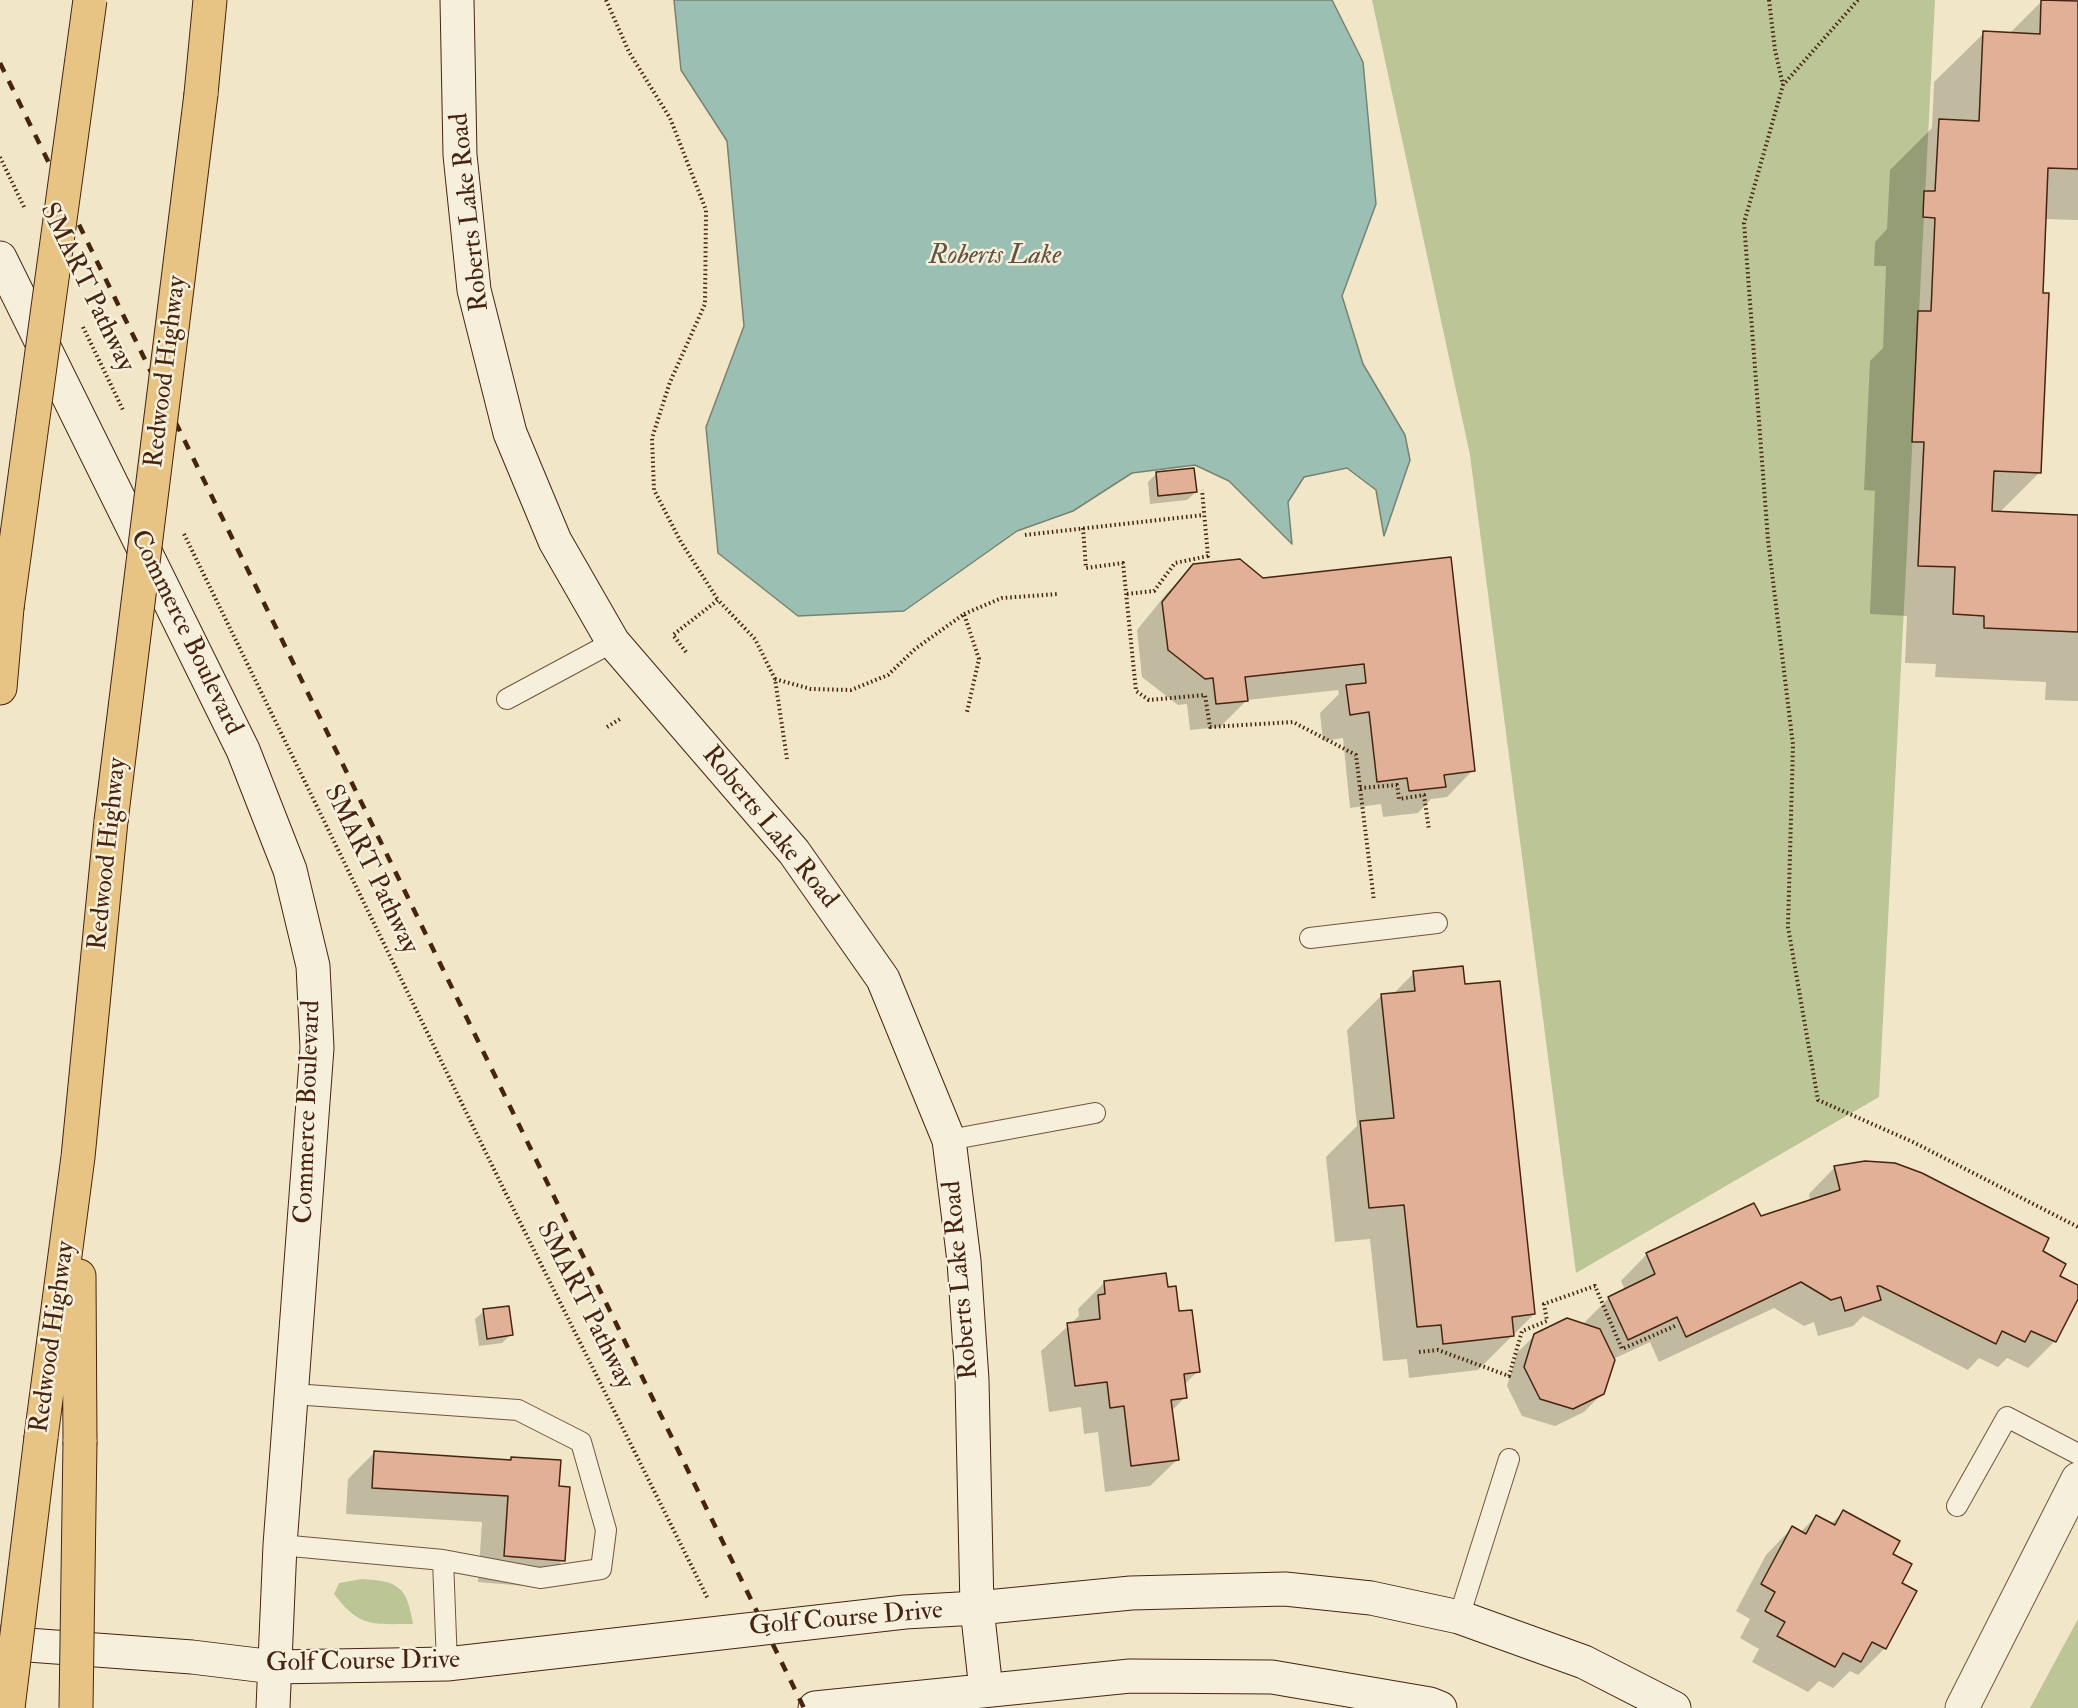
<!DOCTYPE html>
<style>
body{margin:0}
canvas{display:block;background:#f1e7c8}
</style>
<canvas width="2078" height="1708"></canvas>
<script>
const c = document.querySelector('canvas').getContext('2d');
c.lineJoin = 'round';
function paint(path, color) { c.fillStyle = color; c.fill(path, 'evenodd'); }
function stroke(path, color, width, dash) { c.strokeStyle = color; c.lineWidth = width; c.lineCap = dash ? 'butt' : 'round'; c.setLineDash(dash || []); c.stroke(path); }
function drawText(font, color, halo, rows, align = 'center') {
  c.font = font + ' "IM FELL Double Pica",serif'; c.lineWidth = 5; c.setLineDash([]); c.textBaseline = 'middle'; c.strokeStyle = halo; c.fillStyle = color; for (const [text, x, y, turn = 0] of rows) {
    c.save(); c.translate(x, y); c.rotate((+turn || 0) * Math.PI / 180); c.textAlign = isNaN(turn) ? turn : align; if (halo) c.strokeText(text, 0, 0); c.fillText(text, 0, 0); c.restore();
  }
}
paint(new Path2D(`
 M1372,0h563l-56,1097 -303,176 -106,-818z
 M362,1579c37,2 45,8 51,45 -41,0 -53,4 -79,-30l5,-11z
 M2078,1619v89h-48z`), '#bbc595');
const water = new Path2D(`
 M674,0h658l31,62 13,142 -34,92 21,68 42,71 5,25 -26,76 -8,-46 -29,-22 -43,9 -16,25 4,42 -63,-63 -34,-16 -63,8 -59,38 -56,20 -113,80 -106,5 -80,-63 -12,-126 38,-101 -17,-185 -46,-71z`);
paint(water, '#9bc0b3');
stroke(water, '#798272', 1.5);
paint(new Path2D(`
 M2078,0v220l-34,-1 -4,253 -41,41 79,4v184l-33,-1 1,-18 -111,-5 1,-13 -31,-1 2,-47 -37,-2 5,-123 -11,-1 6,-129 13,-13 3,-82h-12l1,-24 12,-13 3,-59 42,-42 2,-46 50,-49 25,1 33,-33z
 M1156,474l40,18 -9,8 -37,4 -2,-22z
 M1450,559l23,211 -26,27 -16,2 -13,14 -35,4 -2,-13 -31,4 -7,-70 -20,3 -3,-28 19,-19 -1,-4 -91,10 -27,27 -30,3 -3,-26 -9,1 -36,-28 -5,-47 30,-37 27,-27 68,13z
 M1414,973l50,13 70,328 -56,56 -69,8 -2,-19 -24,2 -13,-122 -35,3 -9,-85 31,-31 -10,-96 35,-35 11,-1z
 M1835,1167l206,85 17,25 20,10v9l-23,45 -27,27 -21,-10 -9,9 -19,-9 -11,12 -105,-54 -10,10 -35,10 -4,-14 -10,4 -30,-18 -115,54 -9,-20 -37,17 -10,34 -19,19 -29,14 -33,-10 -15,-30 10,-33 18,-18 47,-10 27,-27 16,-8 -4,-9 26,-27 163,-53 -1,-7z
 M1105,1282l62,7 31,82 -14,14 1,12 -14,15 6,48 -27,26 -45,6 -7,-60 -14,2 -3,-27 -32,5 -8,-61 38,-35 -1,-7z
 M484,1311l27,23 -9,9 -23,3 -4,-27z
 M375,1452l133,10 3,-4 52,102 -26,27 -59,-5 4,-60 -136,-8 2,-35z
 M1843,1512l48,42 9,30 15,8 -30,56 -27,27 -8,-4 -17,17 -14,-7 -11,11 -56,-30 7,-13 -19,-11 10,-19 -14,-8 30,-56 26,-27 8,5 16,-17 15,8z`), '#0003');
const building = new Path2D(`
 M2041,0l37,1v168l-30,-1 -5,125h6l-8,180 -47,-2 -2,40 86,4v117l-94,-4v-12l-31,-2 2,-47 -37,-1 6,-124h-12l6,-131h13l4,-93 -12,-1 1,-26h11l4,-72 40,2 4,-90 57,3z
 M1194,468l3,24 -39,4 -2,-24z
 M1451,557l24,214 -31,4 2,12 -37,4 -2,-13 -30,4 -8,-70 -19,3 -4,-30 20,-2 -2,-19 -119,13 3,24 -32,3 -3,-26 -8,1 -37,-29 -6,-48 31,-38 47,-5 23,19z
 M1463,966l2,18 35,-3 35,333 -23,3 2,19 -71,8 -2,-19 -24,2 -13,-122 -35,3 -9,-87 34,-3 -13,-124 34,-3 -2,-20z
 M1865,1161l30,2 27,10 127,65 -6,13 23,13 -6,12 18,9v14l-22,43 -25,-11 -6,11 -23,-11 -6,13 -116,-58h-3l4,14 -36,11 -4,-14 -10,3 -30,-18 -115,55 -9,-20 -49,23 -20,-43 47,-23 -9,-21 108,-50 7,13 79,-26 -6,-24z
 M1166,1273l2,14 8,-1 3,25 13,-1 8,62 -16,2 3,24 -16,2 8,60 -48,6 -7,-60 -14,2 -3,-26 -32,4 -8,-63 33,-4 -2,-24 7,-1 -1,-13z
 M509,1306l4,29 -26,4 -4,-30z
 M1567,1318l33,11 15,31 -11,34 -31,15 -33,-10 -16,-32 10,-33z
 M374,1451l137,9v-3l50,3 -2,26 11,1 -5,74 -61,-5 4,-60 -136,-8z
 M1843,1510l57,31 -7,13 19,10 -10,19 15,8 -31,58 -14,-7 -11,20 -18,-9 -8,14 -58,-31 8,-14 -20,-11 10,-19 -14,-8 31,-58 14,8 10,-19 19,10z`);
paint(building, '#e1b096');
stroke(building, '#462410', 1.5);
const lane = new Path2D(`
 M507,699l106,-57
 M1310,938l127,-15
 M949,1140l146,-27
 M1957,1506l50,-89 71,37
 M280,1545l163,15 97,18 61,-9 5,-39 -25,-88 -63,-32 -225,-16
 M443,1560l4,104
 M1459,1617l50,-158`);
const street = new Path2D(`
 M1962,1708l116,-229`);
const secondary = new Path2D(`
 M457,0l3,155 14,135 36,143 45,108 58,101 181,210 89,127 66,161 15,121 8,119 5,228 9,82
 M0,258l243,492 47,120 23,96 4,82 -37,497 -7,163
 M0,1643l192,14 82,10 173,-3 458,-52 72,-4 154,-15 154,-4 86,9 88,19 125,45 90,46
 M815,1708l315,-32 142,1 158,27 10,4`);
const highway = new Path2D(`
 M201,94l9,-94
 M0,688l7,-80
 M79,1276l1,166
 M41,1437l37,-280 33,-336`);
stroke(lane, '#71553e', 22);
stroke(street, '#71553e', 35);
stroke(secondary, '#462410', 35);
stroke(highway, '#462410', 35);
stroke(new Path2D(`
 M606,0l23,52 41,66 36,92 -1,94 -35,78 -18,56 2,52 27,52 37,58
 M1769,0l6,50 8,35
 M1858,0l-75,85 -39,138 24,317 25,205 -5,182 30,173 95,42 165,85
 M0,157l24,50
 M83,327l41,85
 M1083,528l3,40 37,-5 13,128 13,9 56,-5 5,32 83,-5 63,33 18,146
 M184,534l323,662 201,403
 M1025,535l179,-20
 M1127,594l27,-3 21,-28 33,-7 -6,-66
 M964,614l38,-16 56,-4
 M686,652l-13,-17 45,-35 37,39 20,40 12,80
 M775,679l36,10 40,1 37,-15 27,-26 49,-35 15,45 -12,53
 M607,727l13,-8
 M1360,788l37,-3 2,14 25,-4 5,35
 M1419,1352l19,-2 71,26 13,-45 25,-10 -3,-17 51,-18 27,63 53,-23`), '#462410', 4, [1.5, 3]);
stroke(lane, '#f6efdb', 20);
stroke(street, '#f6efdb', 33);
stroke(secondary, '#f6efdb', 33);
stroke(highway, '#e8c484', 33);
stroke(new Path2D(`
 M0,63l804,1645`), '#462410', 4.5, [10, 10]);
const highwayBridge = new Path2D(`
 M7,608l83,-608
 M111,821l90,-727
 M8,1708l33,-271
 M76,1708l4,-266`);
stroke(highwayBridge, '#462410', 35, []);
stroke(highwayBridge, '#e8c484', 33);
drawText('26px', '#462410', '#f6efdb', [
 ["Roberts Lake Road",471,212,-96],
 ["SMART Pathway",86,288,64],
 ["Redwood Highway",167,372,-83],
 ["Commerce Boulevard",185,633,64],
 ["Roberts Lake Road",769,828,51],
 ["Redwood Highway",109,854,-84],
 ["SMART Pathway",370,870,64],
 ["Commerce Boulevard",309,1112,-88],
 ["Roberts Lake Road",962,1280,-95],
 ["SMART Pathway",584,1306,63],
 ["Redwood Highway",54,1337,-82],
 ["Golf Course Drive",846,1620,-5],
 ["Golf Course Drive",363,1663,-1]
]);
drawText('italic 27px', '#605341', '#f6efdb', [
 ["Roberts Lake",995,257]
]);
</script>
